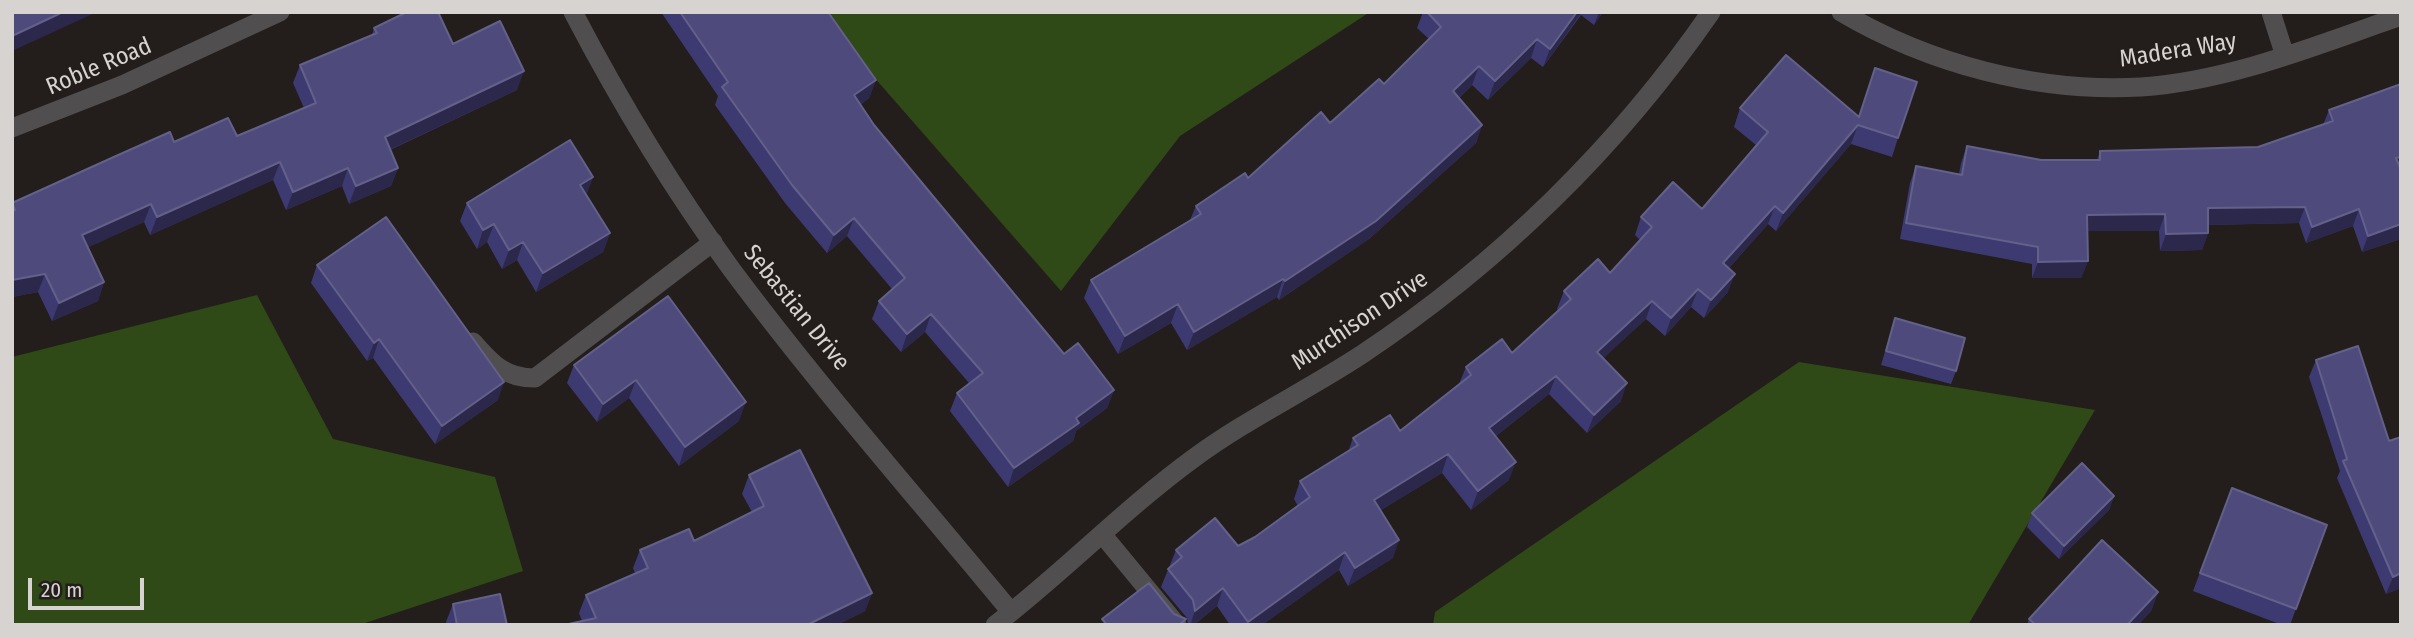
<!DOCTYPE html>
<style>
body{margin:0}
#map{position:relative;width:2413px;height:637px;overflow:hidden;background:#231e1c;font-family:"Fira Sans Condensed",sans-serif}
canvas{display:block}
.frame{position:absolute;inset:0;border:14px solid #d6d3d1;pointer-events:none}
.scale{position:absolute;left:28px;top:578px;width:116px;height:32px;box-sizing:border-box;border:4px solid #d6d3d1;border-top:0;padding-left:9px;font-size:21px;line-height:24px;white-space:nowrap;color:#d6d3d1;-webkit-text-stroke:5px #231e1c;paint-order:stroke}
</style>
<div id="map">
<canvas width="2413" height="637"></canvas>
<div class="frame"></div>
<div class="scale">20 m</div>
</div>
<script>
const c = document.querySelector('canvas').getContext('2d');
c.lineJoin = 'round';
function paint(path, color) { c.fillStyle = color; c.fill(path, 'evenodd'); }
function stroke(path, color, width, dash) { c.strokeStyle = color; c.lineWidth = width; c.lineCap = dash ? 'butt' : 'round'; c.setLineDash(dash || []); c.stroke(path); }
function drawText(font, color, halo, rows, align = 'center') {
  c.font = font + ' "Fira Sans Condensed",sans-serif'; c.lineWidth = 5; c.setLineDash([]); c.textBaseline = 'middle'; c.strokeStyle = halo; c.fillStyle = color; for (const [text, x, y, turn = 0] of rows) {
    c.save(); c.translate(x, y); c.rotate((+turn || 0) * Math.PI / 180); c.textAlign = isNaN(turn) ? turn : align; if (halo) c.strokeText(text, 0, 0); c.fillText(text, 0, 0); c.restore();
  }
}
paint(new Path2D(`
 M817,12h553l-190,124 -119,155z
 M257,295l76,144 162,38 28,94 -164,54h-347v-268z
 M1799,362l296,48 -127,215h-535l2,-13z`), '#2f4917');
stroke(new Path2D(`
 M473,342c19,22 32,36 62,36l178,-136
 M1102,534l75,91`), '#514e4f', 19);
stroke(new Path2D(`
 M573,12c47,90 99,176 159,258 88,118 186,229 279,342
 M1841,12c88,52 197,81 300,75 89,-6 176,-42 260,-71
 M2271,12l14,44
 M12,128l110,-43 158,-73
 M995,625c69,-53 129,-116 199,-167 53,-39 112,-67 167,-103 137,-91 257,-208 350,-343`), '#514e4f', 19);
paint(new Path2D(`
 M661,12h167l48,68 -7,18 -9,7 14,20 190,229 50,36 -7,18 -31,23 -3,10 -65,46 -58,-76 7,-18 12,-10 -44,-51 -24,20 -29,-33 7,-18 13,-12 -45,-53 -20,17 -42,-50 -70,-98 3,-9z
 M1423,12h180l-9,13 -13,-10 -38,52 -12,-9 -43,42 -16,-15 -13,13 23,27 -6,18 -107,96 -90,61 -2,-3 -90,53 -16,-27 -53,31 -34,-56 7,-18 99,-60 6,-14 52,-28 82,-55 54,-39 45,-45 -12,-11z
 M374,28l79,16 64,46 -127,60 8,18 -7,18 -42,18 -7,-18 -56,24 -13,-30 -123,55 -6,-13 -56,25 16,35 -6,19 -46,20 -14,-29 -26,5v-94l162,-61 63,-6 67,-28 -11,-25 7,-18 72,-30z
 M1740,108l119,8 39,22 -6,19 -41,-13 -75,87 -8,-7 -39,44 -1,24 -24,26 -13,-11 -26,29 -19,-17 -43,39 18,43 -34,32 -38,-39 -53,42 13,44 -38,30 -29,-37 -61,37 12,48 -45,28 -9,-16 -77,55h-32l-13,-19 -23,19h-6l-1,-7 -26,-31 15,-37 62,-4 17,-9 43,-31 -4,-7 6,-18 48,-29 5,-14 47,-7 59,-47 7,-17 46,-14 46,-43 -1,-1 7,-18 46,-18 30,-33 -5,-5 6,-18 61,-8 54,-64 -22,-18z
 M2329,110l72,129 -39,13 -9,-26 -47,17 -7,-20 -91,2v8l-6,17 -42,1 -1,-20h-72l1,30 -7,17h-49v-14l-132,-25 10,-56 6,-17 43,8 2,-11 6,-17 74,14h56l3,-9 158,-4 65,-22z
 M593,177l-7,18 24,38 -7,19 -67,40 -19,-32 -15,9 -15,-27 -10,7 -17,-28 7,-18z
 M317,265l181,135 -63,44 -62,-86 -6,3 -56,-78z
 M668,296l71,125 -60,45 -50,-68 -32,24 -30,-39 7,-18z
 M1895,318l61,53 -5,13 -70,-19z
 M2316,360l73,81 12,-4v151l-15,6 -49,-116 3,-7 -31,-94z
 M749,475l123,118 -7,18 -28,14h-273l18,-4 -3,-8 7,-18 49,-22 -2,-5 7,-18 54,-9 58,-29 -10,-18z
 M2232,488l95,37 -37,100h-8l-89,-34z
 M2114,496l-5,14 -50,49 -32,-32 5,-14z
 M2158,592l-7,19 -13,14h-111l2,-6z
 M453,604l54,21h-60l-1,-3z`), '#3d3a71');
paint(new Path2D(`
 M63,12h34l-85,39v-15z
 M1577,12h5l-39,55 7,-18z
 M1599,12h4l-9,13z
 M1537,39l-6,19 -43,42 7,-19z
 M1479,66l-7,19 -25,24 6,-18z
 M524,71l-7,19 -139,65 7,-18z
 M876,80l-7,18 -22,16 7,-19z
 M1482,125l-6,18 -107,96 -90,61 6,-19z
 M1858,125l-7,19 -75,87 7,-18z
 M2401,157v14l-5,-13z
 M280,162l-7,18 -123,55 7,-18z
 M348,168l-6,18 -56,24 7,-18z
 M398,168l-7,18 -42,18 7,-18z
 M593,177l-7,19 -6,-11z
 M151,204l-7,18 -68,31 6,-18z
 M1775,206l-7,18 -51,57 6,-18z
 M2305,207l-6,16 -97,2 6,-17z
 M2359,209l-6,17 -47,17 6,-16z
 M2165,214l-6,17h-78l6,-16z
 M854,218l-7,18 -20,17 7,-18z
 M494,224l-7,18 -10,7 6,-19z
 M2401,224v15l-39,13 6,-16z
 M610,233l-7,19 -67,40 7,-19z
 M2208,233l-6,17 -42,1 6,-17z
 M523,242l-6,18 -15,9 7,-19z
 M2088,261l-7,17h-49l6,-16z
 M45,274l-7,18 -26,5v-17z
 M1735,274l-7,18 -24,26 7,-18z
 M1283,279l-6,18 -90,53 7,-18z
 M104,282l-6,19 -46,20 7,-18z
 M1698,289l-7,18 -26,29 6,-18z
 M1652,301l-6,18 -55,51 6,-18z
 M1178,304l-7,19 -53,31 7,-18z
 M931,314l-6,18 -24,20 6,-18z
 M379,339l-6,19 -6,3 7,-18z
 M1556,376l-7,18 -66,52 6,-18z
 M636,380l-7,18 -32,24 6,-18z
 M504,382l-6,18 -63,44 7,-18z
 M1627,383l-6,18 -34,32 7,-18z
 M1114,390l-7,18 -31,23 -3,10 -65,46 6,-19 62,-50z
 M746,402l-7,19 -60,45 6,-19z
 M1448,454l-6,19 -74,45 6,-18z
 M1516,462l-7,18 -38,30 7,-19z
 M2114,496l-5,14 -50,49 5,-13z
 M1399,540l-6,18 -45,28 7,-18z
 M1345,552l-6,18 -77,55h-15l1,-3z
 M2401,573v15l-15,6 7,-17z
 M1223,588l-6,18 -23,19h-4l5,-14z
 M2158,592l-7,19 -13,14h-11z
 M872,593l-7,18 -28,14h-30z`), '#2c284b');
const building = new Path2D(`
 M12,12h51l-51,24z
 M407,12h31l15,32 47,-23 24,50 -139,66 13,31 -42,18 -8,-18 -55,24 -13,-30 -123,55 -6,-13 -69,31 22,47 -45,21 -14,-29 -33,6v-69l3,-1 -3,-7 104,-47 54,-24 4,10 54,-24 9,18 79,-33 -16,-38 77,-32 -3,-5z
 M680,12h148l48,68 -22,15 20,30 190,229 14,-11 36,47 -38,28 3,5 -65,45 -57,-75 26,-20 -52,-59 -24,20 -28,-33 26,-23 -51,-60 -20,17 -42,-50 -70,-98 6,-5z
 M1427,12h150l-27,37 -13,-10 -42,42 -16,-15 -26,25 29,34 -106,96 -91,60 -2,-2 -89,53 -16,-28 -53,32 -34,-56 110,-66 -5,-8 49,-33 3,5 73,-66 9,11 49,-44 5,5 57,-57z
 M1786,55l73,62 16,-49 42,14 -19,56 -40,-13 -75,88 -8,-7 -52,57 12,11 -24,26 -13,-11 -27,29 -19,-17 -55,51 30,31 -33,32 -38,-39 -67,52 27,34 -38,29 -30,-37 -74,46 25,40 -44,28 -10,-16 -97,70 -25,-34 -28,23 -2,-11 -25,-31 14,-12 -6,-7 39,-32 23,28 17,-9 55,-40 -10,-16 58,-36 -5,-7 37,-23 10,16 71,-56 -5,-8 36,-28 10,14 59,-54 -7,-8 34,-32 12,14 42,-46 -11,-10 32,-35 29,27 66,-77 -28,-24z
 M2401,84v73l-5,1 5,12v54l-33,12 -9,-27 -47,18 -7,-20 -97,1v25l-42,1 -1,-20 -78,1 1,46 -50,1v-15l-132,-24 10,-57 46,9 5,-29 74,14h59v-9l158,-4 75,-26 -4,-11z
 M570,140l23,37 -13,8 30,48 -67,40 -20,-31 -14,8 -15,-26 -11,6 -16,-27z
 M386,217l118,165 -62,44 -63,-87 -5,4 -57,-78z
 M668,296l78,106 -61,45 -49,-67 -33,24 -29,-39z
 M1895,318l70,20 -9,33 -70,-20z
 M2358,346l31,95 12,-4v136l-8,4 -50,-116 4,-2 -31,-99z
 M800,450l72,143 -65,32h-243l32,-7 -10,-23 62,-27 -8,-18 49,-21 5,12 70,-35 -15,-31z
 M2082,463l32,33 -50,50 -32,-33z
 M2232,488l95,37 -31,84 -96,-36z
 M2102,540l56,52 -31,33h-91l-7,-6z
 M1149,583l25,31 12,5 -7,6h-72l-5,-6z
 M500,594l7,31h-50l-4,-21z`);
paint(building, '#4e4b7c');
stroke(building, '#636089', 2);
drawText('24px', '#d6d3d1', '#231e1c', [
 ["Madera Way",2178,51,-9],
 ["Roble Road",99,67,-23],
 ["Sebastian Drive",796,308,51],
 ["Murchison Drive",1360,321,-34]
]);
</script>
